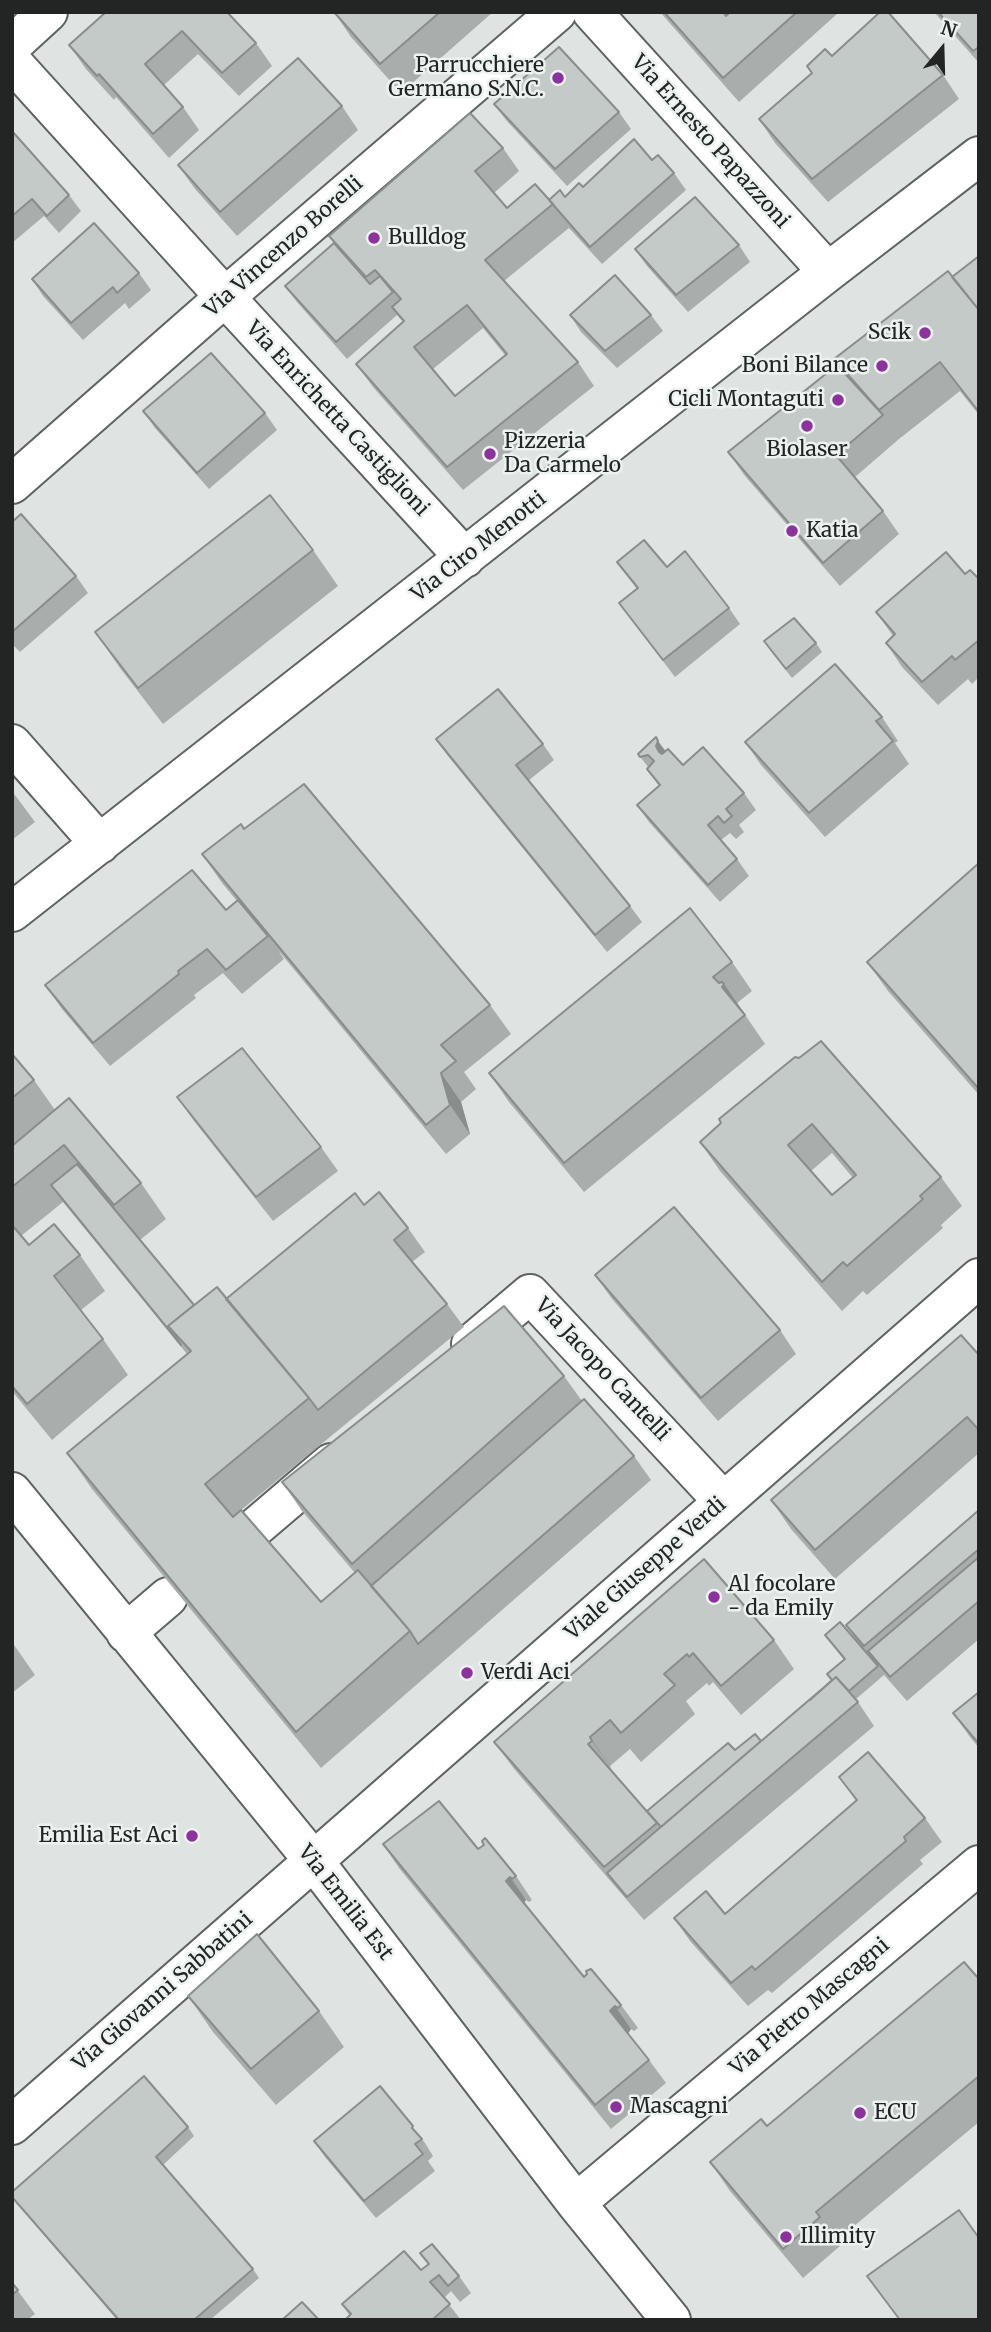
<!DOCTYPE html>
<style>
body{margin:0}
#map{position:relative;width:991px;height:2332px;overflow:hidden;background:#dfe4e2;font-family:Merriweather,serif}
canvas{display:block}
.frame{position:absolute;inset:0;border:14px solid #222524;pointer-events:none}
.north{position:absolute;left:907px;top:14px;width:70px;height:70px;-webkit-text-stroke:5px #ecf2ef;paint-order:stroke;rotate:19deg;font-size:19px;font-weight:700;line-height:28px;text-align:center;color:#222524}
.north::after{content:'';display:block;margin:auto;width:24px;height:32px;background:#222524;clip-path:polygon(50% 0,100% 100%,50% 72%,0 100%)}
</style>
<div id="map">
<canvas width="991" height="2332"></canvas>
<div class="frame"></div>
<div class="north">N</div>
</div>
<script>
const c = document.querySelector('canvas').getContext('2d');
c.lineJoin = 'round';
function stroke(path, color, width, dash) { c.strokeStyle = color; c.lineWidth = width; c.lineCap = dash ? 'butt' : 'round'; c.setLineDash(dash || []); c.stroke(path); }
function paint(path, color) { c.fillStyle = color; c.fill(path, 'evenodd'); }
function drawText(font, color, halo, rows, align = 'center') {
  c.font = font + ' Merriweather,serif'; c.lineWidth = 5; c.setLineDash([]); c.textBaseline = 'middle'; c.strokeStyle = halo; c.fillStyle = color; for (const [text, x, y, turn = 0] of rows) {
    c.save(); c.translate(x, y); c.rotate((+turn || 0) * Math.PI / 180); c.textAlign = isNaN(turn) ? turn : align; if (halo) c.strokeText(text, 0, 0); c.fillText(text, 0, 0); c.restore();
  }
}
const minor = new Path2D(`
 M592,12l236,260
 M12,45l36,-33
 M12,62l213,235 240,261
 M12,484l213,-187 332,-285
 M12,744l88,100
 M12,912l816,-640 151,-116
 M471,1344l59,-50 193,207
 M12,1492l301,368 263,343 95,117
 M250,1532l81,-69
 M126,1633l42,-36
 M12,2125l967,-847
 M576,2203l403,-338`);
stroke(minor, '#5e6361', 42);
stroke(minor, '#fff', 38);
paint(new Path2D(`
 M106,12l150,31 16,23 -33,30 -41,-42 -34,31 19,22 16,23 -30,28 -53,-61 -2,3 -28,-31 -17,-24z
 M334,12h159l-92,81 -50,-56z
 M660,12h176l1,2 -98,88z
 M934,12h45v51z
 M943,75l16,24 -131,103 -53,-59 -16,-24z
 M494,104l125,8 12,17 -64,57 -61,-66z
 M342,106l16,24 -121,106 -42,-47 -17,-24z
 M12,131l57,64 12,16 -22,22 -15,-17 -32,27z
 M503,148l16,23 -25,22 13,15 58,-11 18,-10 69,-27 22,13 12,17 -84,74 -33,-36 -65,53 74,81 16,24 -131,104 -90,-103 -17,-23 47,-42 -6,-7 -50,44 -50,-57 -12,-16 49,-43 -5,-7zM483,328l22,27 -50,41 -22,-27z
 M739,245l11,17 -62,50 -41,-46 -12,-17z
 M979,256v159l-19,-24 -61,48 -44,38 28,34 16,23 -59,52 -95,-110 -17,-24 109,-87 -3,-6 118,-82z
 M139,273l12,17 -22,19 -4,-6 -42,37 -40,-44 -11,-17z
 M570,315h81l12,16 -46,37 -36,-36z
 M143,411l122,2 12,17 -68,59 -54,-61z
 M12,522l64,54 12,17 -68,59 -8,-8z
 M313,550l25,36 -175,138 -43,-56 -25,-36z
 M617,562l50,5 62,41 11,16 -65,53 -56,-74 18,-14z
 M965,574l14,5v98l-7,7 -4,-5 -30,26 -36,-38 -16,-24 7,-7 -17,-24z
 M816,643l6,9 -30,26 -22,-28z
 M882,717l16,24 -3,2 14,21 -84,73 -64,-72 -16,-23z
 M436,739l107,5 11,16 -26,21 102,125 12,16 -35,30 -159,-196z
 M666,751l17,14 61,28 12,17 -17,15 5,7 -8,7 -6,-6 -9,7 16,19 12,17 -29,26 -71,-80 -12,-17 22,-19 -12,-17 1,-2 -10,-13z
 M12,791l23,31 -23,18z
 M244,829l246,176 21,29 -47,38 12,17 -15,13 9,32 -24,20 -168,-204 6,9 -42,35 -19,-21 -29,22 2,3 -86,68 -48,-57 -17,-24 181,-75 11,-9 -15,-18 -20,-29z
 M979,863v232l-91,-104 -21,-29z
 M732,962l20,29 -15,12 28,41 -181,148 -75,-90 -20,-29z
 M12,1054l22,26 21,30 86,73 25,36 -26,21 54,65 32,-6 138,-94 44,23 17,24 -13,10 35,42 17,23 -223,183 80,92 34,-29 -53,-62 -20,-29 282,-106 18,25 52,55 17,24 -330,288 -229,-279 -25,-36 120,-99 -124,-152 -42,34 8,9 51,10 25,36 -24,19 22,29 25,36 -76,65 -40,-49z
 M795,1057l146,120 21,29 -21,19 2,3 -76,67 -4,-4 -21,20 -122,-140 -20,-29zM832,1153l21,25 -21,17 -21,-24z
 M177,1097l144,50 17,24 -65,50 -79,-100z
 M595,1275l185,55 16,24 -78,67 -106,-122z
 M979,1355v98l-144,126 -44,-50 -20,-29z
 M979,1510v129l-72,62 -23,-26 -28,24 18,27 -230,194 -129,-150 -21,-28 210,-183 70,81 20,29 -53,46 -28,-33 -4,4 -2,-3 -21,18 9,13 -54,48 -11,-13 -20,17 1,4 36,41 88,-61 26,-9 71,-60 -5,-7 17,-14 -19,-25 34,9 -13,-19z
 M12,1642l23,33 -23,18z
 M979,1692v56l-9,-11 -17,-24z
 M839,1777l86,41 17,24 -22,18 3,4 -151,129 -4,-3 -20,16 -58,-65 -16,-23 51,-4 131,-113z
 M383,1844l95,5 38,27 16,24 -3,2 -3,-2 -2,3 60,74 37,28 17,23 -4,3 -3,-2 -3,4 21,27 17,23 -55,46 -212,-261z
 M979,1979v143l-143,119 4,5 -37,32 -73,-87 -20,-29 57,-36z
 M188,1996l131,15 25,36 -68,58 -63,-73z
 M380,2086l45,57 8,13 -5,5 7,10 -59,47 -51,-61 -11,-16z
 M188,2127l6,9 -31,29 90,104 6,9 -49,42h-93l-105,-123z
 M420,2253l39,23 12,17 -11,9 -9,-11 -7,7 17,22h-114l3,-4 -8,-12 79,-34 7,-6z
 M12,2283l23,31 -8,6h-15z`), '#a9aeac');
paint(new Path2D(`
 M658,741l12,16 -11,-5 -3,-6z
 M724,984l20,29 -2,3 -20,-29z
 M441,1073l20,29 9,32 -20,-29z
 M590,1737l20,29 2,3 -20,-28z
 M510,1877l16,23 -3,4 -17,-23z
 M615,2006l16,23 -4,6 -17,-24z`), '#898d8c');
const building = new Path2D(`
 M106,12h121l29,31 -34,30 -40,-42 -37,33 38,43 -30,27 -54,-60 -2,2 -28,-31z
 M334,12h106l-60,52z
 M664,12h59l3,4 4,-4h67l-74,66z
 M880,12h8l55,63 -131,104 -53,-60 53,-46 -5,-7 18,-17 7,7z
 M938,12h41v35l-6,4z
 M559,47l60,65 -64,57 -61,-65z
 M298,58l44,48 -122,106 -42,-47z
 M470,113l33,35 -28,23 32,37 28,-24 18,20 -68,56 93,102 -131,105 -91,-103 48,-43 -12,-14 9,-8 -26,-29 -9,7 -37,-41zM467,305l40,49 -52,42 -41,-49z
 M12,131l57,64 -22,21 -15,-17 -20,17z
 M634,139l18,21 6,-5 16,18 -84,74 -41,-47 11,-10 5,7 14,-14 4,4z
 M695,197l44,48 -63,50 -41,-46z
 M94,223l45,50 -22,20 -4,-6 -42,36 -39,-44z
 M334,243l36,41 10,-8 13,16 -57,50 -51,-56z
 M979,256v54l-27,-33z
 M948,271l31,39v102l-39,-50 -61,48 -45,-51z
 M615,275l36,40 -46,36 -35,-36z
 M211,353l54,60 -68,60 -54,-62z
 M837,365l46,50 -47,40 47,56 -60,52 -95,-111z
 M270,495l43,55 -175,138 -43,-56z
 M21,514l55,62 -64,56v-110z
 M644,540l23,27 18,-16 44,57 -66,52 -44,-57 19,-15 -21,-26z
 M946,552l19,22 5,-4 9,9v61l-24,20 -3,-4 -30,26 -36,-39 9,-9 -19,-22z
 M794,618l22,25 -30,26 -22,-28z
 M835,664l47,53 -6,4 17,20 -84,72 -64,-71z
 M498,689l45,55 -27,21 114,141 -35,29 -159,-196z
 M656,737l2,4 -2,5 3,6 3,2 6,-5 15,16 20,-18 41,46 -18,16 6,7 -8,7 -6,-7 -10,9 29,34 -29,26 -71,-80 23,-20 -13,-16 7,-8 -6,-6 -8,2 -2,-3z
 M304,784l186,221 -49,40 15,16 -15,12 9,32 -24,20 -224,-271 39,-30 3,5z
 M979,863v226l-112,-127z
 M192,870l34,40 12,-10 30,36 -42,34 -19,-21 -29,22 1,3 -86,69 -48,-58z
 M690,908l42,54 -19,15 6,6 3,-1 2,2 -2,3 23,28 -181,148 -75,-90z
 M821,1041l120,136 -21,19 3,3 -76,67 -4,-4 -21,20 -122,-140 21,-19 -2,-4 76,-62 4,1zM812,1124l44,51 -24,20 -44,-50z
 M242,1048l79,99 -65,50 -79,-100z
 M12,1054l22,26 -22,18z
 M69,1098l72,85 -27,22 -50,-60 -52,42v-41z
 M77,1164l117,141 -26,21 13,19 -130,-160z
 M379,1192l29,36 -14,12 53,64 -129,106 -9,-12 -83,-99 129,-106 9,12z
 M674,1207l106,123 -79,68 -106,-123z
 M54,1224l26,31 -26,21 49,63 -76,65 -15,-18v-161l17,20z
 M217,1287l92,111 -104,86 28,33 8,-7 80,92 37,-32 52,61 -114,101 -229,-279 124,-102 -23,-25z
 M504,1306l60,70 -212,188 -70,-82z
 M961,1335l18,20v75l-12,-13 -152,133 -44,-50z
 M584,1399l50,57 -216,188 -8,-13 -39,-45z
 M979,1510v39l-115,97 -18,-21z
 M979,1557v44l-89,76 -22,-26z
 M704,1559l70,81 -53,46 -28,-33 -4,4 -2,-3 -23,20 11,11 -54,48 -11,-13 -20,17 2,4 -4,3 69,79 -53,44 -110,-125z
 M840,1622l38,44 -29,25 -13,-14 -26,23 22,-20 -5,-6 18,-15 -20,-24z
 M836,1677l22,25 -231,195 -20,-24z
 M979,1692v52l-26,-31z
 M755,1734l6,7 -100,86 -14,-16 81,-68 7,7z
 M868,1752l57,66 -21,19 2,4 -151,129 -3,-4 -21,17 -57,-65 32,-27 19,23 132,-114 -18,-23z
 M439,1801l39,48 6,-4 -2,-4 3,-3 31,38 -4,3 -2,-2 -4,4 78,96 3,-3 -1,-3 5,-2 30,36 -3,3 -3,-2 -5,5 39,49 -54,45 -212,-261z
 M257,1934l62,77 -68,58 -63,-73z
 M964,1962l15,17v97l-163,136 4,5 -37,32 -73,-87 51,-43 6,7z
 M144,2076l44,51 -32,30 97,112 -59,51h-75l-107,-123v-5z
 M380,2086l33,40 -1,2 10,11 -7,5 8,10 -59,47 -50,-60z
 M959,2210l20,28v82h-79l-33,-44z
 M432,2244l27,32 -11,10 -9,-11 -9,7 20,22 -18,16 -86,-1 5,-5 -9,-10 62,-53 17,19 8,-6 -9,-11z
 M12,2283l6,7 -6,5z
 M302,2302l17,18h-37z`);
paint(building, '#c4cac8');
stroke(building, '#898d8c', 2);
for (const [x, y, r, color] of [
 [558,78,7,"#8c329d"],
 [374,238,7,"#8c329d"],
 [925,333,7,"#8c329d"],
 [882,366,7,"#8c329d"],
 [838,400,7,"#8c329d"],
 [807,426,7,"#8c329d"],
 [490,454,7,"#8c329d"],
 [792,531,7,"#8c329d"],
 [714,1597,7,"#8c329d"],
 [467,1673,7,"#8c329d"],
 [192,1836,7,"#8c329d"],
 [616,2107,7,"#8c329d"],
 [860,2113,7,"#8c329d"],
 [786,2237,7,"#8c329d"]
]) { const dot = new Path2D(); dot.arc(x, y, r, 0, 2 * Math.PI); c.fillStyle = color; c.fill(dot); stroke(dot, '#ecf2ef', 2.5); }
drawText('21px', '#222524', '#ecf2ef', [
 ["Parrucchiere",544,66,"right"],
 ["Germano S.N.C.",544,90,"right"],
 ["Bulldog",388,238],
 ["Scik",911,333,"right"],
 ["Boni Bilance",868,366,"right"],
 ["Cicli Montaguti",824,400,"right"],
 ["Pizzeria",504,442],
 ["Da Carmelo",504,466],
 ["Biolaser",807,450,"center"],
 ["Katia",806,531],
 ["Al focolare",728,1585],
 ["- da Emily",728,1609],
 ["Verdi Aci",481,1673],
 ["Emilia Est Aci",178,1836,"right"],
 ["Mascagni",630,2107],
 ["ECU",874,2113],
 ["Illimity",800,2237]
], 'left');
drawText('21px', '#222524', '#ecf2ef', [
 ["Via Ernesto Papazzoni",710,142,48],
 ["Via Vincenzo Borelli",284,247,-41],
 ["Via Enrichetta Castiglioni",337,419,47],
 ["Via Ciro Menotti",479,547,-38],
 ["Via Jacopo Cantelli",602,1370,47],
 ["Viale Giuseppe Verdi",646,1569,-41],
 ["Via Emilia Est",345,1903,52],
 ["Via Giovanni Sabbatini",163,1992,-41],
 ["Via Pietro Mascagni",810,2007,-40]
]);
</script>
